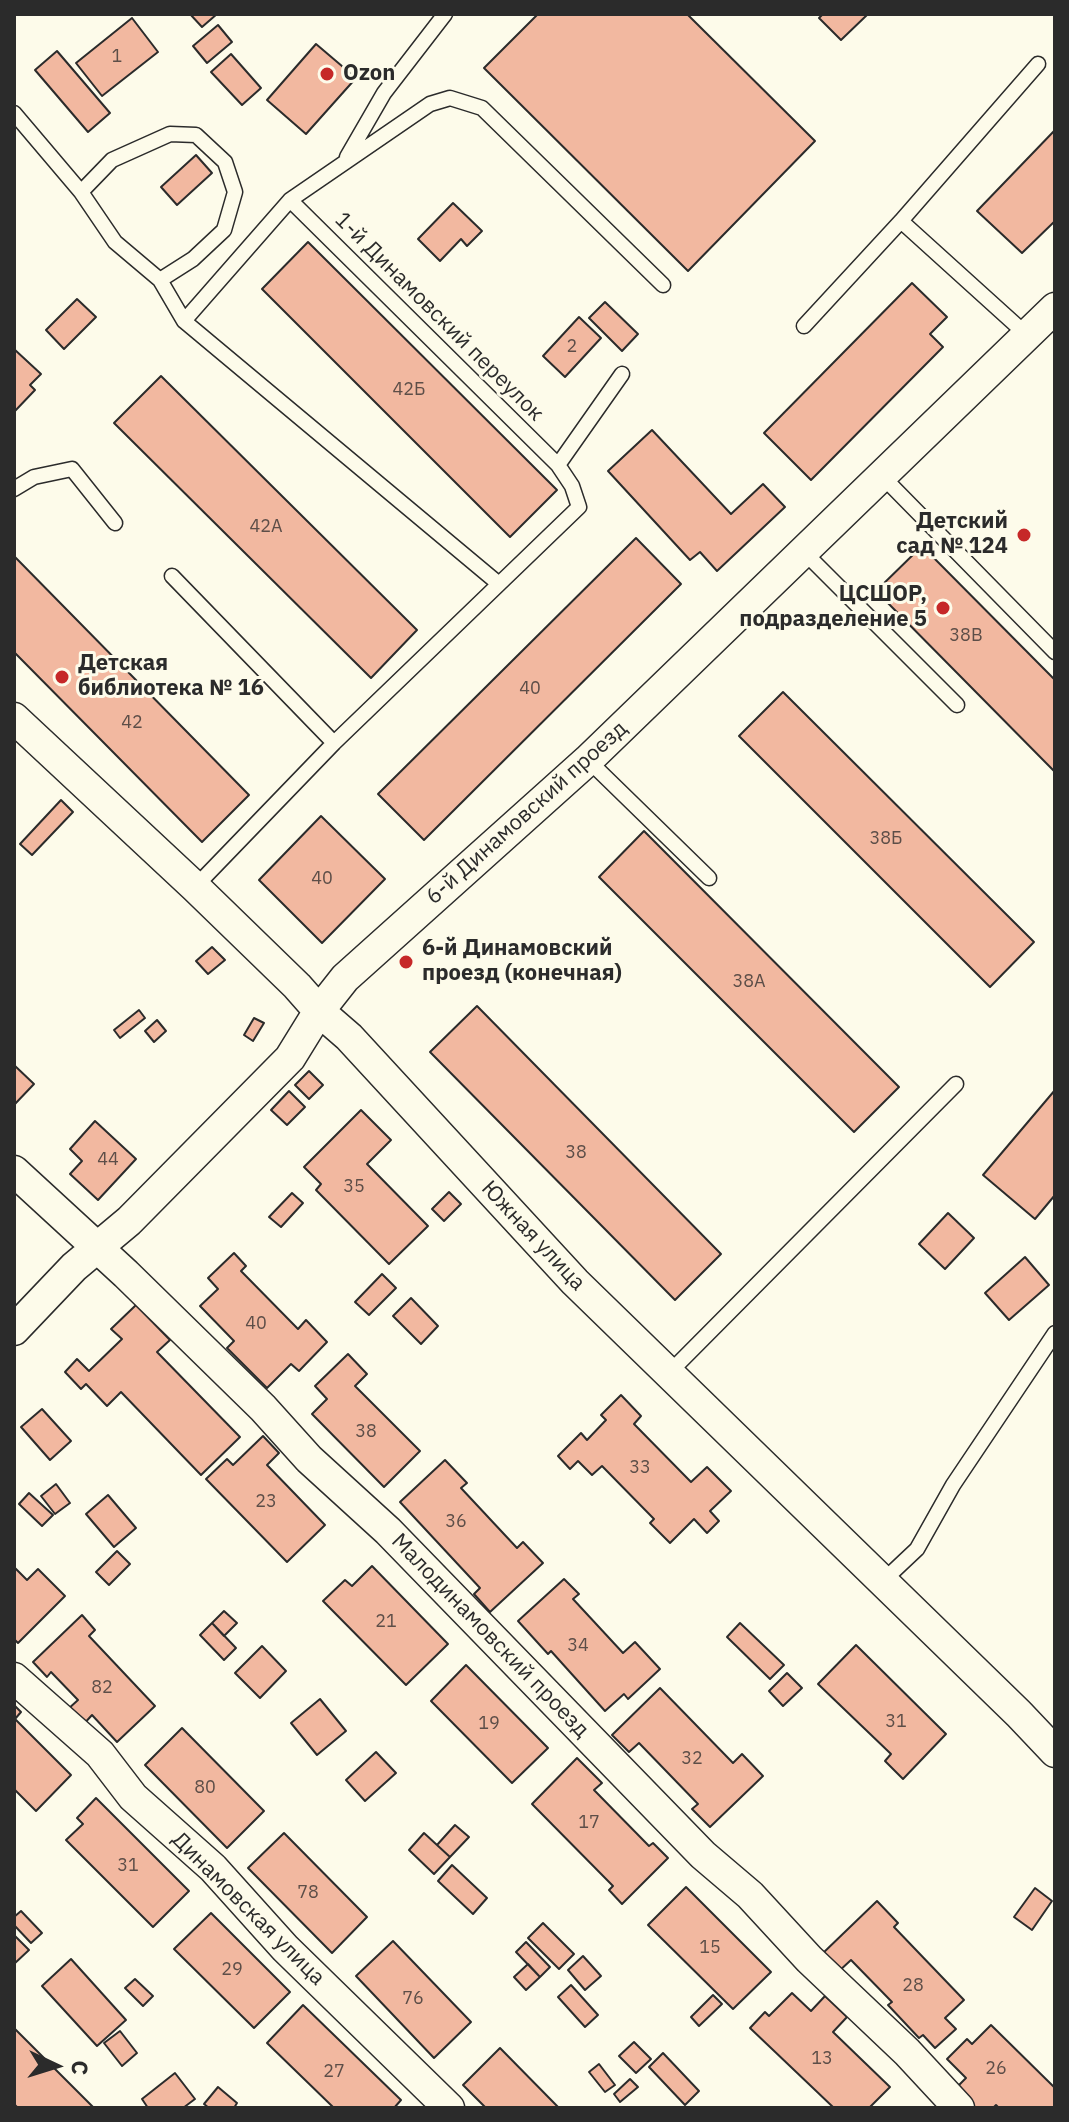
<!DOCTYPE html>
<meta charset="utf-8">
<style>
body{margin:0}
#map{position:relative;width:1069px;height:2122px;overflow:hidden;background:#fdfbea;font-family:"IBM Plex Sans",sans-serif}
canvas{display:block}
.frame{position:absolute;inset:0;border:16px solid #2b2b2b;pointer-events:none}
.north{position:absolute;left:16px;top:2026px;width:80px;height:80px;-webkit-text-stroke:6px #fdfbea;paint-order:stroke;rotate:94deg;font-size:22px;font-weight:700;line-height:32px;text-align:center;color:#2b2b2b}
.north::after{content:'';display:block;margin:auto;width:28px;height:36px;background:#2b2b2b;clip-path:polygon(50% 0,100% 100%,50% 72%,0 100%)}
</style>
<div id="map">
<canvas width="1069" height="2122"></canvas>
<div class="frame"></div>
<div class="north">С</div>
</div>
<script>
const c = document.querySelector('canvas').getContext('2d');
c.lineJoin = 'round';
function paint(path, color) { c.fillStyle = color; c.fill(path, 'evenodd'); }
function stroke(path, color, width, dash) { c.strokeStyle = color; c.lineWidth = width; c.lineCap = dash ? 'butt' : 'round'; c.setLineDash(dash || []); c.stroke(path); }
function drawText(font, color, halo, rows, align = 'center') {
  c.font = font + ' "IBM Plex Sans",sans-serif'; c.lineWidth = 6; c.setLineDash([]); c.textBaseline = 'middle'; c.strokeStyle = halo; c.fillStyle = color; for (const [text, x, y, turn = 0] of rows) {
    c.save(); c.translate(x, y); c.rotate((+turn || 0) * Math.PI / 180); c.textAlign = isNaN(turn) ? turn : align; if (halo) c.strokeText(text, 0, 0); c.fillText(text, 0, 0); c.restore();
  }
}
const building = new Path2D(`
 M190,14h27l-15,13z
 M538,14h149l128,127 -127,130 -204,-203z
 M823,14h45l-27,26 -22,-22z
 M132,18l26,34 -56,44 -26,-33z
 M218,25l14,17 -25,21 -14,-17z
 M316,44l40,34 -50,56 -39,-34z
 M57,51l53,62 -22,19 -53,-62z
 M231,54l30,34 -19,17 -31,-33z
 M1055,130v91l-33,32 -45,-42z
 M196,155l16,18 -35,32 -16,-18z
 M453,203l29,28 -15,15 -6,-7 -21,22 -22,-22z
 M308,242l249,248 -47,47 -248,-248z
 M912,283l35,34 -17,17 13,13 -132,133 -47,-47z
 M77,299l19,18 -32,32 -18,-19z
 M605,302l33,32 -16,17 -33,-33z
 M579,317l22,21 -36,39 -22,-21z
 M14,349l27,25 -11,11 5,5 -21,22z
 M161,376l256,254 -46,48 -257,-255z
 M652,430l79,84 32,-30 22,23 -68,64 -17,-19 -10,8 -82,-89z
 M636,538l45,46 -257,256 -46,-46z
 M922,546l133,134v92l-179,-181z
 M14,556l235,239 -47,47 -188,-190z
 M783,692l251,250 -44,45 -251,-251z
 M61,800l12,12 -41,43 -12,-11z
 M321,816l64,63 -63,64 -63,-63z
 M644,831l255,256 -45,45 -255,-255z
 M212,947l13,13 -17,14 -12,-13z
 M477,1006l244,248 -46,46 -245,-248z
 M139,1010l6,8 -25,20 -6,-8z
 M254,1018l10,5 -11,18 -9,-6z
 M157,1020l9,11 -12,11 -9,-11z
 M14,1065l20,19 -20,21z
 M309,1071l14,14 -14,14 -14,-14z
 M1055,1090v105l-20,24 -52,-44z
 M289,1091l16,16 -18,18 -16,-15z
 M361,1110l30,30 -24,24 61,62 -39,38 -73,-74 5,-6 -17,-17z
 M95,1121l41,38 -38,41 -28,-26 12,-13 -12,-12z
 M449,1192l12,12 -17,17 -12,-12z
 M292,1193l11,10 -22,24 -12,-10z
 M948,1213l26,25 -29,31 -26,-25z
 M234,1253l12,13 -5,5 57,58 8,-9 21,22 -28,29 -8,-7 -24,24 -40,-40 7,-7 -34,-35 18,-17 -10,-11z
 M1025,1257l24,28 -40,35 -24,-27z
 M382,1274l14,14 -27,27 -14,-13z
 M411,1298l27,28 -17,18 -28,-28z
 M136,1305l34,35 -13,12 83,85 -39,38 -80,-83 -14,14 -21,-22 -5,5 -16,-17 12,-13 12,12 33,-32 -11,-10z
 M348,1354l19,20 -12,12 65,65 -36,36 -72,-73 15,-15 -12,-13z
 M621,1395l20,21 -7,8 57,58 16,-15 24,24 -21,20 9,10 -12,12 -13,-14 -24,24 -20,-20 4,-4 -52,-53 -10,9 -14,-14 -8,8 -12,-13 23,-23 6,7 19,-20 -5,-5z
 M42,1409l29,32 -21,19 -29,-33z
 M263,1436l16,17 -12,12 58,60 -38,37 -81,-83 21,-20 6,6z
 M445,1460l22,23 -6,5 56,60 6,-6 20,21 -53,49 -16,-18 6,-6 -80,-86z
 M56,1484l14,19 -15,11 -14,-18z
 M29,1493l24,22 -11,11 -23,-22z
 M108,1495l28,33 -22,19 -28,-33z
 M117,1551l13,13 -21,21 -13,-13z
 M372,1566l76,78 -42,41 -83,-84 22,-21 7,6z
 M14,1567l13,13 11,-11 27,27 -47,47 -4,-4z
 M564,1579l15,15 -6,5 50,54 12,-11 25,27 -32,30 -4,-5 -19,17 -54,-60 -3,3 -30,-33z
 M224,1611l13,12 -13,13 -12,-13z
 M82,1615l13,15 -6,6 66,70 -38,36 -25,-27 -10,11 -15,-16 11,-10 -27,-28 -4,5 -14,-15z
 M212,1623l24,25 -12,12 -24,-25z
 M740,1623l44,42 -14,14 -43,-42z
 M856,1645l90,89 -43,45 -18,-18 6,-7 -73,-70z
 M262,1646l24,25 -26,27 -25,-25z
 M466,1665l82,83 -36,35 -81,-82z
 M787,1673l15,15 -19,18 -14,-15z
 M660,1688l73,75 9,-9 21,22 -53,51 -18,-18 6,-5 -59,-61 -10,9 -17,-17z
 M320,1699l26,32 -29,24 -26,-32z
 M14,1705l7,7 -6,7 56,56 -35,36 -22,-22z
 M182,1728l82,83 -37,37 -82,-83z
 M376,1752l20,21 -31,28 -19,-21z
 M577,1758l25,25 -8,7 55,56 4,-3 15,15 -46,46 -13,-14 4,-4 -81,-82z
 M96,1798l93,93 -36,36 -87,-87 17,-16 -6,-6z
 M455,1825l14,12 -19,20 -13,-12z
 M284,1833l83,84 -35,36 -84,-85z
 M424,1833l26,24 -16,17 -25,-24z
 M452,1865l35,33 -14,16 -35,-33z
 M686,1887l85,85 -38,37 -85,-84z
 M1035,1888l17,13 -20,29 -18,-13z
 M877,1901l21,22 -4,4 70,73 -19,18 11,11 -21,19 -12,-13 -4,3 -31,-33 4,-3 -41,-42 -13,12 -17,-17z
 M21,1911l21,22 -11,10 -17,-18v-8z
 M211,1913l79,79 -36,36 -80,-79z
 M543,1923l31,31 -15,15 -31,-31z
 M14,1935l15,15 -15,14z
 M393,1941l78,81 -37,36 -78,-82z
 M526,1942l24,25 -10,10 -24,-25z
 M583,1956l18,20 -16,14 -17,-20z
 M71,1959l55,61 -29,26 -55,-60z
 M528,1964l12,13 -14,13 -12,-13z
 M135,1979l18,17 -10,10 -18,-18z
 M571,1985l27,30 -13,12 -27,-30z
 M792,1993l19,18 14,-15 22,21 -14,15 57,55 -21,21h-35l-84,-80 15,-16 4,4z
 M713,1995l9,9 -23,22 -8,-9z
 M303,2005l98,95 -7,8h-60l-67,-65z
 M991,2025l64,63v20h-56l-3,-3 -3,3h-19l-19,-19 11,-11 -19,-19 20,-20 5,5z
 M14,2028l80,80h-76l-4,-4z
 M120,2031l17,22 -15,13 -18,-23z
 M634,2042l17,17 -15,14 -17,-17z
 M500,2048l59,60h-73l-23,-23z
 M663,2053l36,38 -14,14 -36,-38z
 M599,2064l16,21 -10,7 -16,-20z
 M175,2073l20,26 -12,9h-35l-6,-9z
 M630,2079l8,8 -18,15 -6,-8z
 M218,2087l19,16 -3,5h-25l-5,-4z`);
paint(building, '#f2b8a0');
stroke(building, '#2b2b2b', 2);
const service = new Path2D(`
 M14,113l67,79 31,-32 58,-26 26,1 29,27 10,30 -11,38 -31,29 -33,21
 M347,157l37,-64 61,-79
 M81,192l34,50 45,38 24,41 315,263
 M290,200l268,265
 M901,221l126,114
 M184,321l106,-121 140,-96 20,-6 32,10 181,177
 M804,326l97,-105 137,-157
 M881,475l174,177
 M14,489l20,-12 38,-8 43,54
 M804,552l153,153
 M172,576l162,167
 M588,760l121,118
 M195,887l139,-144 245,-236 -7,-21 -14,-21 64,-91
 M668,1374l288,-290
 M882,1582l35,-33 36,-64 102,-152`);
const minor = new Path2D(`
 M14,718l181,169 102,99 22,25 30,26 226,245 444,432 36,38
 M14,1171l112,103 137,134 46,51 79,72 315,324 47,40 59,64 98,93 52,56
 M14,1330l60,-63 55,-46 161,-163 29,-47 26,-33 243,-218 467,-452
 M14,1678l86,76 33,43 80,71 72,80 164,160`);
stroke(service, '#2b2b2b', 17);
stroke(minor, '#2b2b2b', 33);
stroke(service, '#fdfbea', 14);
stroke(minor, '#fdfbea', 30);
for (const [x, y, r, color] of [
 [327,74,8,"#c62828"],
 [1024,535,8,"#c62828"],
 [943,608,8,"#c62828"],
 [62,677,8,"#c62828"],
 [406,962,8,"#c62828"]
]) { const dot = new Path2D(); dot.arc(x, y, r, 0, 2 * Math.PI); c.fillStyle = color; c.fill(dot); stroke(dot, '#fdfbea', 3); }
drawText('18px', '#5d4e48', null, [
 ["1",117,57],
 ["2",572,347],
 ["42Б",409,390],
 ["42А",266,527],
 ["38В",966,636],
 ["40",530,689],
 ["42",132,723],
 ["38Б",886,839],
 ["40",322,879],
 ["38А",749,982],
 ["38",576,1153],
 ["44",108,1160],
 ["35",354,1187],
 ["40",256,1324],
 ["38",366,1432],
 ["33",640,1468],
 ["23",266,1502],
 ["36",456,1522],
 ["21",386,1622],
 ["34",578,1646],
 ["82",102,1688],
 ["31",896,1722],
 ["19",489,1724],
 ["32",692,1759],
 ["80",205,1788],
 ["17",589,1823],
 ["31",128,1866],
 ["78",308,1893],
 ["15",710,1948],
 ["29",232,1970],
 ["28",913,1986],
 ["76",413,1999],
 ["13",822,2059],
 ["26",996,2069],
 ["27",334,2072]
]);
drawText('bold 22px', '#2b2b2b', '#fdfbea', [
 ["Ozon",343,74],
 ["Детский",1008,522,"right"],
 ["сад № 124",1008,547,"right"],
 ["ЦСШОР,",927,595,"right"],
 ["подразделение 5",927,620,"right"],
 ["Детская",78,664],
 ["библиотека № 16",78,689],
 ["6-й Динамовский",422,949],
 ["проезд (конечная)",422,974]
], 'left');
drawText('22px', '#2b2b2b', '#fdfbea', [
 ["1-й Динамовский переулок",439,317,45],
 ["6-й Динамовский проезд",527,813,-42],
 ["Южная улица",533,1236,47],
 ["Малодинамовский проезд",490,1636,46],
 ["Динамовская улица",248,1909,45]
]);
</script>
